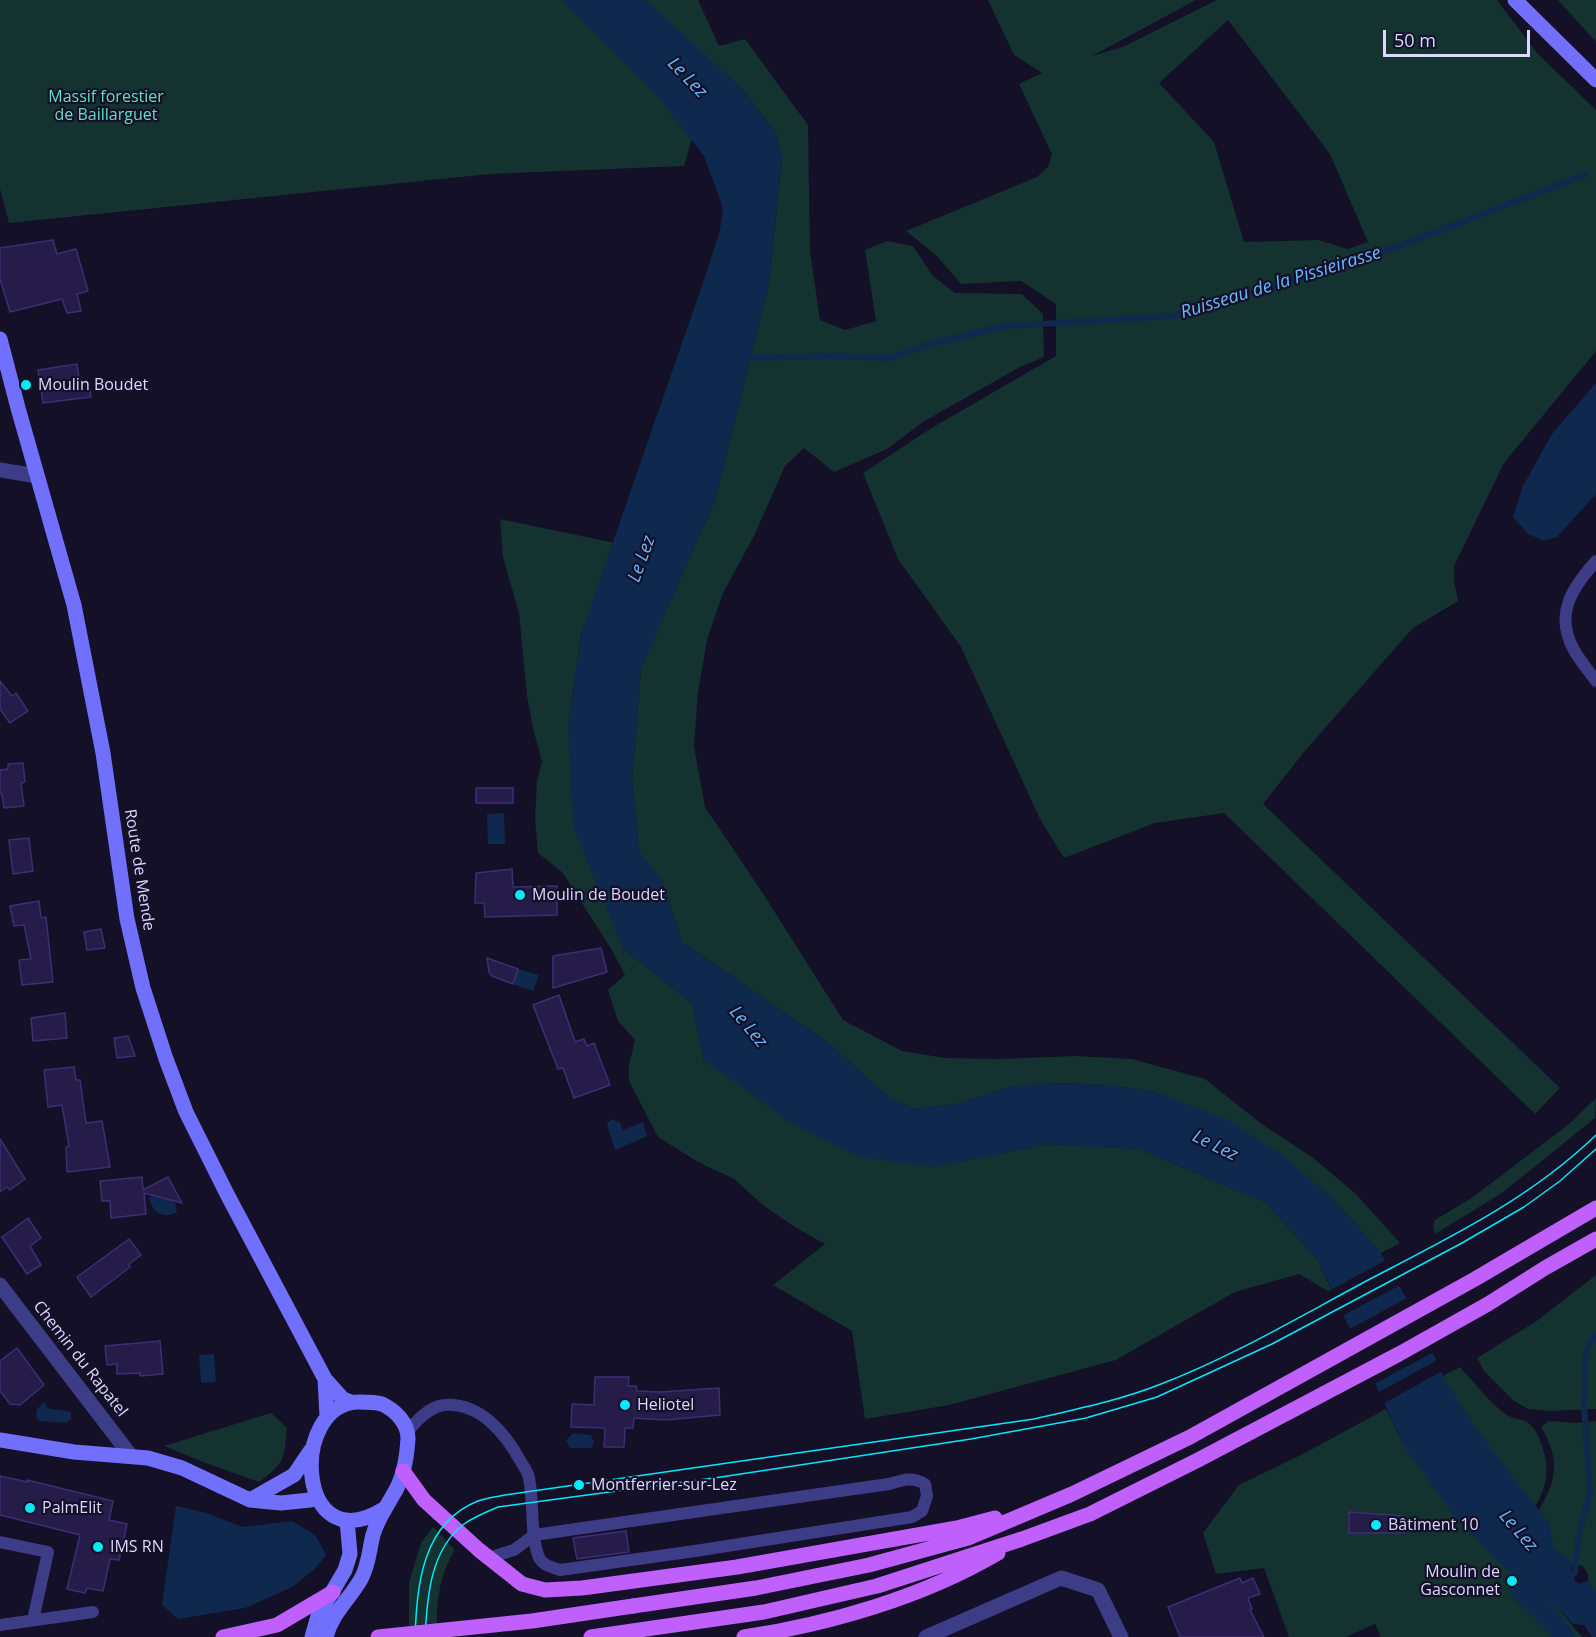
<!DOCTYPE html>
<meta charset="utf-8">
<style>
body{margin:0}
#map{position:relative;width:1596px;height:1637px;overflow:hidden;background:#141028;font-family:"Open Sans",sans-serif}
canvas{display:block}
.scale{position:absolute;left:1383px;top:30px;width:147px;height:27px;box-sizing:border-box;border:3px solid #dbd8ff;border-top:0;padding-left:8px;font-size:18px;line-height:21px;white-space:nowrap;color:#dbd8ff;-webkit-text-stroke:4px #141028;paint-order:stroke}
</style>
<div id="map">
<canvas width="1596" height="1637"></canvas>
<div class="scale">50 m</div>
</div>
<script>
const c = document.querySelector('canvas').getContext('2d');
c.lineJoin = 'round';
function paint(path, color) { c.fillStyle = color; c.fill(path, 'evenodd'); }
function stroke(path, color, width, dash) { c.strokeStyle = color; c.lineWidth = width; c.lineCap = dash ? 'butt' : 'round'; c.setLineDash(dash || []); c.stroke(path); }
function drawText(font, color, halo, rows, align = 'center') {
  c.font = font + ' "Open Sans",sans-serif'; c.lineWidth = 4.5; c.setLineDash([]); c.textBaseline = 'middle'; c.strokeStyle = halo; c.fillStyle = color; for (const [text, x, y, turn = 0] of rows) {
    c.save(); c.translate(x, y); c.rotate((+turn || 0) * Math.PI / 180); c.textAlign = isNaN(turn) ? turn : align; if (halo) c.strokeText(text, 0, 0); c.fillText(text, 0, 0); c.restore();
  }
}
paint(new Path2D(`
 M0,0h698l21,46 26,-7 63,86 2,126 10,69 25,10 31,-9 -11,-71 22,-9 26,5 20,30 22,17 67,1 21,20 1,43 -24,10 -97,55 -36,27 -53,23 -30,-24 -19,18 -31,70 -31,57 -16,47 -9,53 -4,53 11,61 59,88 79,125 59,31 43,7 54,1 76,-3 57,3 73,20 58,46 49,32 44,37 44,49 -19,10 -50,-56 -175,-105 -47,-7 -52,-2 -47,4 -52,17 -44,5 -27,-13 -60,-54 -145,-100 -20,-61 -23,-29 -7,-73 9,-111 74,-168 54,-217 13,-125 -6,-25 -36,-46 -26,-23 -30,102 -194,8 -481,49 -9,-34z
 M988,0h208l-104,56 33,-10 92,-46h280l40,53 59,57v241l-92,112 -50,103v14l4,21 -45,27 -109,124 -41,52 297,284 -25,26 -311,-301 -69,10 -91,35 -24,-39 -79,-172 -63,-88 -35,-86 67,-44 126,-73v-52l-35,-23 -60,3 -25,-29 -30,-24 131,-54 11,-10 4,-13 -33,-70 23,-11 -28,-18zM1228,20l102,134 38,88 -20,7 -30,-9 -74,2 -30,-100 -55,-59z
 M1558,0h38v42z
 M500,519l115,24 -34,91 -13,94 55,221 69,54 12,57 230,107 114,-23 91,5 126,53 53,58 15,34 -34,-20 -64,18 -119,68 -167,45 -84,14 -13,-88 -79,-46 52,-41 -30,-17 -31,-21 -30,-27 -36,-17 -40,-25 -29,-56v-16l6,-25 -17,-19 -10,-31 17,-15 -13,-25 -50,-78 -24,-19 -3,-34 2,-38 5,-19 -9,-34 -6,-32 -8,-83 -16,-56z
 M1596,1098l-1,20 -93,75 -67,41 -2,-8 2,-6 38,-23 96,-73z
 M1596,1275v134l-47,2 -21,-2 -15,-9 -29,-29 -7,-13 61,-38z
 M1460,1367c15,17 28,33 45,47 7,5 15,4 22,8 6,4 11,12 13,19 11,26 8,47 -8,70l-91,-134z
 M1386,1409l17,35 154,163 25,30h-201l-6,-13 -29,13h-57l-25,-69 -48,6 -13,-41 36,-48 64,-31z
 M271,1413l16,15c-3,31 -1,34 -28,54l-56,-20 -39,-16z
 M1549,1421l28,2 19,-2v173l-8,-13v-7l-5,-8 -9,-2 -27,-13 -11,-37c21,-31 25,-54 5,-87z
 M433,1527l22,23c-17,27 -19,56 -18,87h-28v-54l12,-40z`), '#133230');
paint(new Path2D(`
 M562,0h84l94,87 36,46 6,25 -13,125 -54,217 -74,169 -9,110 7,73 23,29 20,61 145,100 60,54 27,13 44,-5 52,-17 41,-4 58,2 47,7 74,29 55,36 46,40 50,56 39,70 25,58 40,60 64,82 5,25 20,16 -3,4 2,10 5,6 10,-3 8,10v46h-4l-8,-12 -11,-1 -16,-17 -53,-40 -51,-52 -50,-71 -85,-184 -53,-58 -126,-53 -91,-5 -113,23 -76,-10 -67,-33 -88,-64 -12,-57 -69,-54 -50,-123 -5,-98 13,-94 125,-360 14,-44 3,-22 -19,-52 -48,-62z
 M1596,383v111l-39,43 -14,4 -16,-8 -14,-16 10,-31 29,-52z
 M504,813l1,31h-17l-1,-30z
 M518,969l21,6 -6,16 -20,-7z
 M614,1119l2,3 3,-1 4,9 20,-8 4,14 -32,14 -8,-25 1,-3z
 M162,1196l13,7 2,9c-15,8 -25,0 -28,-15z
 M214,1354l2,28 -15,1 -2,-28z
 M45,1402l2,6 24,4v7l-5,4 -26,-2 -3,-2c-2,-9 1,-12 8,-17z
 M574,1433l17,2 3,7 -2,6h-22l-4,-8z
 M176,1506l30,7 37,14 49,-6 24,15 10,19 -11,14 -23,18 -47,21 -67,11 -16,-14z`), '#0f284d');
paint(new Path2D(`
 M1388,1259l14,25 -62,33 -11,-26z
 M1409,1297l27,54 -64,34 -26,-54z
 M1439,1359l5,11 -63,35 -5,-11z`), '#141028');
stroke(new Path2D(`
 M744,358l91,-2 55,2 43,-15 74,-17 167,-10 212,-65 199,-76
 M1569,1579l6,-7 3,-35 12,-43 -6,-90 1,-46 4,-14 7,-9`), '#0f284d', 6);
stroke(new Path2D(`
 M1521,1591l25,23 18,23`), '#0f284d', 21);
const building = new Path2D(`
 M53,240l4,14 19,-5 12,42 -11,3 4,17 -14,2 -5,-14 -52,13 -10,-33v-31z
 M77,364l3,20 9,-2 2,15 -48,6 -5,-33z
 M0,681l12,15 4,-3 12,18 -18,12 -10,-14z
 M23,763l2,19 -4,1 3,23 -20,2 -2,-14h-2v-24l8,-1v-5z
 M476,788h37v15h-37z
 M29,838l4,33 -20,3 -4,-34z
 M512,869l1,18 44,-1v29l-72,2 -1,-14h-9l1,-30z
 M39,901l2,17 5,-1 7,65 -31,3 -3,-25 12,-1 -7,-34 -10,1 -4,-20z
 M101,929l4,19 -18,2 -3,-18z
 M601,948l6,24 -54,16v-32z
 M487,958l31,11 -5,15 -21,-8 -3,-4z
 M559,995l16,47 9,-3 3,7 7,-3 16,42 -36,13 -11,-30 -5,1 -25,-64z
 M65,1013l2,25 -34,3 -2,-23z
 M128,1036l7,20 -18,2 -3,-20z
 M74,1067l2,13h4l6,43 16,-2 8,46 -43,5 -1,-25 3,-1 -7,-41 -14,2 -4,-37z
 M0,1139l25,40 -15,11 -3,-3 -7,5z
 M142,1177l1,13 25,-13 14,26 -38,-10 2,21 -35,4 -1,-17h-8l-2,-20z
 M28,1218l13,20 -11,8 11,19 -14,9 -25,-37z
 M129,1239l12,16 -12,9 1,3 -39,30 -14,-20z
 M160,1341l3,33 -23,2v-3l-23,1v-10l-10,1 -2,-19z
 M17,1348l27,37 -24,20 -10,-1 -10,-13v-30z
 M595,1377h34l-1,9h8l1,5 24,1 58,-4 1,27 -54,5 -32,-2 -1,10h-8l-1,19h-20l1,-19 -34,-1 1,-23 22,1z
 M0,1476l27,6v-2l86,21 -4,19 18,4 -8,36 -9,-1 -7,32 -16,-3 -2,5 -18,-4 13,-54 -80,-20z
 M1349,1512l55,4v17h-55z
 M626,1531l3,21 -52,7 -4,-21z
 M1240,1578l2,5 11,-5 7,16 -12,4 4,11 -2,1 14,27h-84l-12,-30z`);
paint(building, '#251c49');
stroke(building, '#3b2f74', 1.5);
stroke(new Path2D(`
 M1596,561c-24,27 -42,53 -22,89 6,11 15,21 22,31
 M408,1431c9,-11 21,-24 36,-26 36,-3 62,29 77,57 3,5 7,10 8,16 5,25 1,53 9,77 3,10 13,12 22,15l135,-19 217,-34 10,-6 5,-15 -2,-12c-13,-8 -23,-4 -36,0l-355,51 -20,15 -26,8
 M0,1542l48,10 -15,68
 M0,1625l93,-13`), '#3d3c86', 12);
stroke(new Path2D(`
 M0,470l37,6
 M0,1285l131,171
 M926,1637l135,-59 37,12 23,47`), '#3d3c86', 15);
stroke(new Path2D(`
 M1515,0l81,80
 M0,339l18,69 56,197 29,148 24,166 16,69 23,71 20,53 41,82 98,185 18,20 8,3
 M325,1379l2,37
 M0,1440l74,12 74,6 34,10 68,32 31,3 29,-3 7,-3
 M250,1500l44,-25 17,-25
 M312,1637l6,-21 27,-46 5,-16 -3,-34
 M326,1637c6,-24 23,-37 35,-58 8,-14 8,-29 12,-44 4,-15 13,-27 20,-40 11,-17 14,-38 15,-57 0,-15 -13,-28 -26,-34 -7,-2 -16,-2 -23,-2 -70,0 -64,162 25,107`), '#7170fd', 15);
stroke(new Path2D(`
 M403,1471l21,29 55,50 43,34 23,6 37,-2 155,-21 220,-39 38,-10
 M633,1606l123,-18 113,-23 99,-27 104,-44 118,-57 285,-158 121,-71
 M223,1637l54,-12 56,-33
 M591,1637l173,-25 113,-26 145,-47 68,-25 108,-54 201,-106 89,-50 57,-36 51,-29
 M744,1637c86,-13 179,-40 254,-84`), '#bf60fd', 15);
stroke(new Path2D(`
 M415,1637c2,-52 7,-114 63,-136 8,-3 18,-4 27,-6l529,-76c43,-10 87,-19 127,-35 71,-27 143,-70 211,-106 79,-41 159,-80 224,-143
 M425,1637c2,-39 5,-87 39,-113 10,-7 22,-12 34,-17l223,-30 250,-38 115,-21 71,-21 115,-53 190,-101 62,-36 36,-26 36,-32`), '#06e8fc', 1.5);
stroke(new Path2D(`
 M378,1637l154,-16 101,-15`), '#bf60fd', 15);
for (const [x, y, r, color] of [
 [26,385,6,"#06e8fc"],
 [520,895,6,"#06e8fc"],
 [625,1405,6,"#06e8fc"],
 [579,1485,6,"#06e8fc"],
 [30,1508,6,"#06e8fc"],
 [1376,1525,6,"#06e8fc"],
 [98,1547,6,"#06e8fc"],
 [1512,1581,6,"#06e8fc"]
]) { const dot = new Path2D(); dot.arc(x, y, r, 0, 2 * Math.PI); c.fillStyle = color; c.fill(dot); stroke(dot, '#141028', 2); }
drawText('16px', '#63dfbe', '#141028', [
 ["Massif forestier",106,97],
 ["de Baillarguet",106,115]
]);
drawText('16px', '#dbd8ff', '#141028', [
 ["Moulin Boudet",38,385],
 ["Moulin de Boudet",532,895],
 ["Heliotel",637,1405],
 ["Montferrier-sur-Lez",591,1485],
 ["PalmElit",42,1508],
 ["Bâtiment 10",1388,1525],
 ["IMS RN",110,1547],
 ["Moulin de",1500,1572,"right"],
 ["Gasconnet",1500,1590,"right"]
], 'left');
drawText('16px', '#dbd8ff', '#141028', [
 ["Route de Mende",139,870,81],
 ["Chemin du Rapatel",80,1359,52]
]);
drawText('italic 18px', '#67bafd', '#141028', [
 ["Le Lez",687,78,46],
 ["Ruisseau de la Pissieirasse",1281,283,-17],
 ["Le Lez",642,559,-70],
 ["Le Lez",748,1027,50],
 ["Le Lez",1215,1146,26],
 ["Le Lez",1518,1531,49]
]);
</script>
